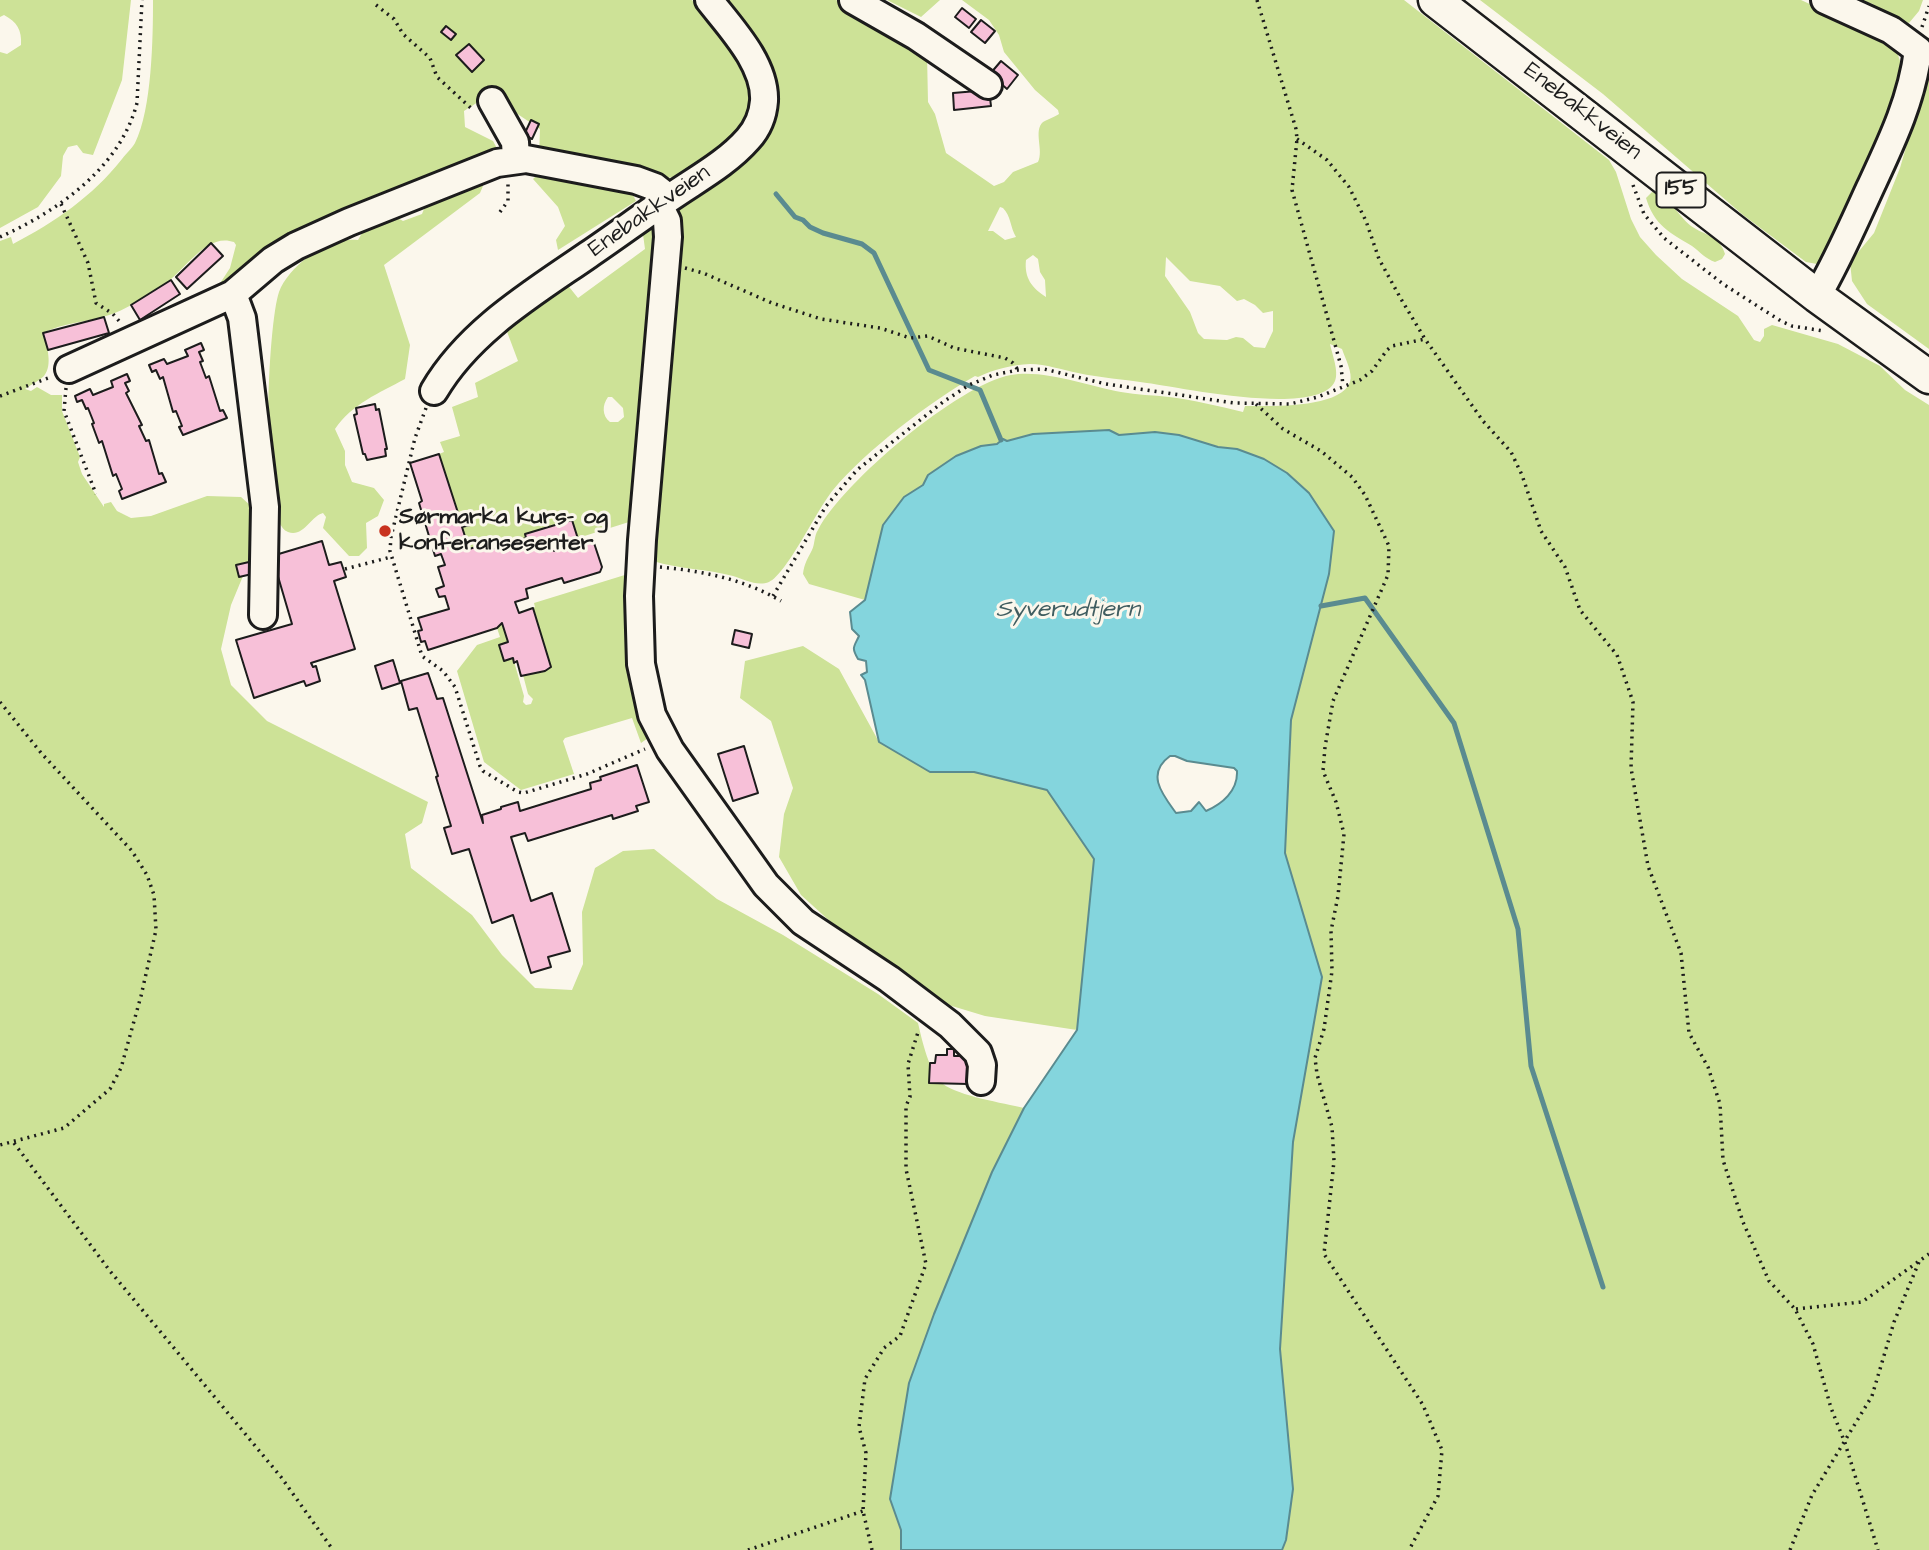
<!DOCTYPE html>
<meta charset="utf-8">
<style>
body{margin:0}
canvas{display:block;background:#fbf7ec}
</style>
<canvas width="1929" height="1550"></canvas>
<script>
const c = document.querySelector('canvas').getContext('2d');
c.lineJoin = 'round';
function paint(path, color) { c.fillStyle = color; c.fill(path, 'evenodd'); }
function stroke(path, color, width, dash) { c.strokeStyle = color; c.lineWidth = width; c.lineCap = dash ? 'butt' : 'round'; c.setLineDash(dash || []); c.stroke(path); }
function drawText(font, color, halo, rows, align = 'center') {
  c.font = font + ' "Architects Daughter",sans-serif'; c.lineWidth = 6; c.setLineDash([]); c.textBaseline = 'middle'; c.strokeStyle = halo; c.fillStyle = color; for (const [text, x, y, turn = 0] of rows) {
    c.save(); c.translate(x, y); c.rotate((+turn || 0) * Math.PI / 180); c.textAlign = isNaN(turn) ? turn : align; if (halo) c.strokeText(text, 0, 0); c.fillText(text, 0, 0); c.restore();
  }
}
paint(new Path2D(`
 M0,0h131l-9,80 -29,75 -10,-2 -6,-8 -9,2 -5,9 -2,20 -23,31 -38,21v-176l7,2 14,-9c1,-15 -4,-23 -17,-30l-4,2z
 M153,0h539l34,43 5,-2 24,45 -11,45 -66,46 -15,1 -124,-21 1,-28 -51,-34 -25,16 1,16 28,14 7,13 -202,74 5,9 -86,51 13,-20 6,-23 -2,-3c-28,-10 -49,29 -71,43 -18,11 -36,25 -57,31 -21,7 -42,6 -63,17 4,13 10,32 1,43 -5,5 -14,9 -19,13l6,2 6,-4 14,8h11v16l18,46 -2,5 4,12 22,33v-3l7,-2 6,9 14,7 20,-2 56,-20 34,1 10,9 6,36 -26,63 -10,44 10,36 36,36 161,81 -6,21 -17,11 6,34 61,47 30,40 33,33 37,2 11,-26 -1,-52 13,-44 28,-17 31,-2 63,50 66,36 95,59 40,29c4,17 11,50 25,61 16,12 60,19 81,24l-32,64 -58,142 -44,185 11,31v20h-901v-1309l11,-4 2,7c42,-22 80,-48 109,-85 4,-5 10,-11 13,-16 17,-34 18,-105 18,-143z
 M725,0h111l72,39 19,15 1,48 7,12 11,39 48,33 10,-4 9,-10 25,-10c6,-12 -5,-31 5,-40 5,-3 12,-5 16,-8l-1,-4 -23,-20 -31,-38 -5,-17 -10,-15 -27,-20h442l205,160 7,12 15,47 9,18 16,18 26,24 56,37 16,24 6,2 4,-6v-7l8,-4 66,19 42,22 25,24 24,15v1145h-647l4,-10 7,-51 -13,-140 13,-207 29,-165 -37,-124 6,-133 38,-146 5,-43 -25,-38 -45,-34 -27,-10 -19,-2 -39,-12h-60l-10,-5 -76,4 -36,10 -16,2 -25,10 -21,14 -12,15 -19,12 -21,28 -18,75 -56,-16 -6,-10c1,-10 4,-14 9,-24 3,-6 2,-14 6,-20 24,-47 141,-146 193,-155 33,-6 77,11 110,17 16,3 32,3 48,5 25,3 49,9 74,15l2,-6c23,0 95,3 105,-24 3,-9 -5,-24 -8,-33l-12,-5c2,10 9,27 5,37 -16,37 -156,6 -188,2 -23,-4 -47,-5 -69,-10 -16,-3 -32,-9 -48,-9 -18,1 -36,5 -52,13l-3,-1c-44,25 -110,75 -142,114 -17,21 -46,84 -64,92 -12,5 -25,-3 -36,-6 -26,-7 -54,-7 -80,-15l20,-340 4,-15 80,-66 -10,-100 8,-6zM1000,207l3,1c8,8 7,19 13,29l-11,3 -12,-9h-5zM1033,255l5,4 2,13 5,8 1,17c-14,-9 -22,-19 -20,-37zM1166,257l24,24 30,5 17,15 7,-2 11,6 8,8 10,-2v20l-8,17 -11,-1 -11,-9 -7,-1 -9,3 -23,-1 -6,-6 -8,-21 -25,-36z
 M887,0h53l-19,17z
 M1480,0h321l78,36 17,13 6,18 -3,25 -74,165 -8,7 -11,-2 -63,-47 -140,-121z
 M1858,0h65l-4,11 -10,12 -14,-3 -20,-10 -2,-6z
 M1929,68v281l-62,-45 -15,-23 -2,-19 24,-29 26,-65z
 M542,170l88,19 6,12 -78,49 -2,-10 9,-14 -7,-19 -25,-28z
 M481,182l2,4 -3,7 -96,72 26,80 -5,34c-26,14 -53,25 -70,50l10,22v14l7,17 22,6 10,12 -6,16 -12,7 1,25 -8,8h-10l-26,-28 3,-11 -3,-4c-12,3 -20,25 -35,19 -30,-10 -20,-209 -9,-240 10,-27 50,-56 79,-52l7,-12c11,-4 27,-14 38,-7l19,-7 4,-10z
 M1652,192c18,4 25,23 39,34 13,9 29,10 34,28l-3,5 -7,3c-9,-3 -15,-10 -23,-16 -22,-13 -38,-21 -46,-48z
 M656,220l-24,311 -3,-9 -51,16 -6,-18 -47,14 1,4 -41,13 -3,-6 -13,4 -7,-22 8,-2 -3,-8 -7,2 -21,-65 5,-2 -4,-10 20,-6 -8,-29 26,-10 -3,-14 43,-22 -12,-32 60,-46 12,15 67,-49 -3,-22zM608,397h4l11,11 1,9 -6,5h-8c-8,-6 -8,-17 -2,-25z
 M628,574l20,164 -7,5 -9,-25 -67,20 -2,3 11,33 -53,16 -37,-28 -27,-91 20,-26 23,-8 -3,-9 5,-5 6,19 -9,3 5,16 9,-3 11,38 -1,6 3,3 5,-1 2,-5 -5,-5 -5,-19 21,-4 7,-5 -18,-58 2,-1 -1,-4z
 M803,646l36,23 40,73 51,30h44l73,18 47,69 -17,171 -92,-14 -43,-13 -76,-49 -65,-59 -22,-38 5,-43 9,-26 -22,-67 -31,-23 5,-37z`), '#cde297');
const water = new Path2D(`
 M1109,430l10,5 36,-3 24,3 39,12 19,2 27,10 23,14 22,20 25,38 -5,43 -38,146 -6,133 37,124 -29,165 -13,207 13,140 -7,51 -4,10h-381v-20l-11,-31 19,-116 25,-69 58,-142 32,-64 53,-78 17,-171 -47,-69 -73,-18h-44l-51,-30 -14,-62 -4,-5 6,-3 -1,-11 -8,-2c-7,-12 -4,-12 1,-23l-7,-7 -2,-17 15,-12 18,-75 21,-28 19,-12 5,-10 28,-19 25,-10 16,-2 6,-5 4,2 26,-7zM1170,756h5l12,5 47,7 3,3c1,20 -15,33 -31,40l-7,-9 -8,9 -15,2c-13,-18 -31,-39 -6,-57z`);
paint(water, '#84d5dd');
stroke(water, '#5a8b90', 2);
stroke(new Path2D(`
 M776,194l19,23 8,3 7,7 13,6 39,11 12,9 55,117 51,20 21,50
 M1321,606l44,-8 89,125 64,206 13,137 72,221`), '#5a8b90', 5);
const building = new Path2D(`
 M962,8l14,11 -7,9 -14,-11z
 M981,20l14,11 -10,12 -14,-11z
 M446,26l10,8 -5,6 -10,-8z
 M469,44l15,16 -12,12 -16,-17z
 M1001,61l17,14 -11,14 -17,-15z
 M989,90l2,16 -37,4 -1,-17z
 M531,120l8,4 -7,15 -8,-4z
 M211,243l12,13 -36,33 -11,-12z
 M171,280l9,14 -40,26 -9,-15z
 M104,317l5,16 -61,17 -5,-17z
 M201,343l3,7 -5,2 4,9 -3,1 6,16 3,-2 11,35 3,-1 4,8 -44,17 -4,-8 3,-1 -6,-15 -3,1 -10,-35 -3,2 -4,-9 -4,2 -3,-7 15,-6 3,5 21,-8 -3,-6z
 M127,374l3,7 -5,2 4,8 -3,2 16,32 -3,1 7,15 3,-1 10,34 3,-1 4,9 -44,17 -3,-8 3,-2 -6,-15 -3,2 -11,-35 -3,2 -7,-19 2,-1 -6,-15 -2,1 -4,-9 -5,2 -2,-6 15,-7 3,6 20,-8 -2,-6z
 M375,404l1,6 3,-1 8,40h-2l1,7 -19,4 -2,-6h-2l-9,-39 3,-1 -1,-6z
 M439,454l21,65 7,-2 3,8 -8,2 7,22 14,-4 2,6 41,-13 -1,-4 47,-14 7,22 -25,9 36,-11 4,3 8,24 -2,5 -36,11 -2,-5 -36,11 2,9 -13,4 4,11 14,-5 18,59 -6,4 -24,5 -4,-15 -3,2 -1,-5 -9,3 -5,-16 9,-3 -6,-19 -5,5 -69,22 -3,-9 -4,1 -3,-11 4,-1 -4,-12 31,-9 -4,-13 -6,1 -3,-8 8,-3 -6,-19 7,-2 -4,-11 -6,2 -16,-53 3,-2 -12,-38z
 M322,541l7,24 12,-3 5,15 -12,4 21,68 -44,14 2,4 3,-1 4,15 -14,5 -2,-5 -50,17 -18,-58 56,-16 -20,-68z
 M249,562l3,12 -13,3 -3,-12z
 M735,630l17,4 -3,14 -17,-4z
 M393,660l7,23 -18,6 -7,-23z
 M428,673l9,26 6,-1 40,125 -1,-8 19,-6v-2l17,-5 2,9 71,-22 -1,-6 11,-3 -1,-3 37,-12 12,37 -13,4 2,5 -25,8 -1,-4 -84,26 -3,-8 -14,4 20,64 21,-8 18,58 -22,6 3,10 -20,6 -18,-58 -21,8 -23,-74 -17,5 -8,-26 7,-2 -15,-49 2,-1 -21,-68 -8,2 -8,-29z
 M744,746l14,47 -25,8 -15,-47z
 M947,1049h7v7h15l-1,28 -39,-1 1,-20h5l1,-8h11z`);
paint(building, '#f7c0d8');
stroke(building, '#1c1c1c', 2);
const minor = new Path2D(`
 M853,0l63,36 72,49
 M492,101l23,41 1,17
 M659,205l8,16 1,16 -26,303 -3,56 2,68 11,51 18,35 96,135 37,37 86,57 61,46 28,28 4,12 -1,16
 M233,294l9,24 23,189 -2,108
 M1817,296c20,-34 36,-71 53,-108 21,-45 42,-88 48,-138l-27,-20 -66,-30
 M69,369l164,-75 40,-34 23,-14 53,-24 148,-59 29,-4 110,21 19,7 14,11
 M434,391c35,-60 99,-98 154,-136 28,-19 55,-39 83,-58 26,-18 56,-34 77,-58 9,-10 15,-24 16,-38 2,-37 -34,-74 -55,-101`);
const major = new Path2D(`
 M1435,0l382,296 112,81`);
stroke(minor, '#1c1c1c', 32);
stroke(major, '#1c1c1c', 37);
stroke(new Path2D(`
 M1257,0l39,129 1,10 -5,51 49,176 2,20
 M376,5l18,14 9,15 27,24 7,19 35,32
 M1922,27l7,-21
 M1297,139l30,21 22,27 17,34 13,38 22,40 24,40 58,82 28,31 11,23 19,56 24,36 15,43 37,45 16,47 -2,66 17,98 33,87 8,80 19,34 12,37 3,56 20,62 26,59 26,28 18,35 18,64 14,35 33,107
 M1633,185l11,29 20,24 59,46 58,37 11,5 32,5
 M61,204l27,59 8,40 17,11 7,8
 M500,212l8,-11v-21
 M0,237c58,-26 120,-69 137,-134l5,-103
 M685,268l18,5 69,30 49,16 59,9 30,10 18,-2 26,12 51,10 8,5 5,7
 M66,388l-2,23 32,83
 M0,396l51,-19
 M1256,404l27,25 38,22 31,26 13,18 24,51 -1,29 -55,126 -8,46 -2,24 13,31 8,32 -6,62 -7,35 1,40 -8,58 -9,29 2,16 15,53 2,34 -10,93 99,151 19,45 -4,46 -29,54
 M426,408l-11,30 -24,99 -1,14 32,105 21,15 12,16 25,79 3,5 35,21 6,1 63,-19 58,-25
 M660,567c42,4 84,12 121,34
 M345,569l46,-12
 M773,596l53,-90 31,-36 86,-68 26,-17 24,-10 25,-5 26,-1 62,15 128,19 56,1 28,-7 42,-17 12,-9 15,-21 5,-4 33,-7
 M0,702l42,52 90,97 15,24 7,20 2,35 -15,66 -20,72 -11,21 -46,39 -64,17
 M14,1143l96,128 171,206 52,73
 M1796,1309l66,-7 67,-48
 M748,1550l115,-39
 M872,1550l-9,-39 3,-58 -7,-26 6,-48 19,-31 16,-12 26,-72 -20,-95v-63l4,-9 -2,-33 11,-35
 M1790,1550l22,-55 60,-99 22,-74 25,-60`), '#1c1c1c', 3.5, [2, 5]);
stroke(minor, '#fbf7ec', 26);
stroke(major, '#fbf7ec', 32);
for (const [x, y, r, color] of [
 [385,531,7,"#c8321e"]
]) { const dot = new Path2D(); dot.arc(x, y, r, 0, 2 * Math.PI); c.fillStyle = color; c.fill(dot); stroke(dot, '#fbf7ec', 2.5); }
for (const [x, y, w] of [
 [1681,190,49]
]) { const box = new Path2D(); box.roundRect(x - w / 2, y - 17.5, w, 35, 5); c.fillStyle = '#fbf7ec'; c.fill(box); stroke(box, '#1c1c1c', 2); }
drawText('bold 21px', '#1c1c1c', null, [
 ["155",1681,190]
]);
drawText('23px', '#1c1c1c', '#fbf7ec', [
 ["Enebakkveien",1582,112,38],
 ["Enebakkveien",650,212,-35]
]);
drawText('bold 23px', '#1c1c1c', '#fbf7ec', [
 ["Sørmarka kurs- og",399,518],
 ["konferansesenter",399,544]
], 'left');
drawText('italic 24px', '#405d60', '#fbf7ec', [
 ["Syverudtjern",1068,611]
]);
</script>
